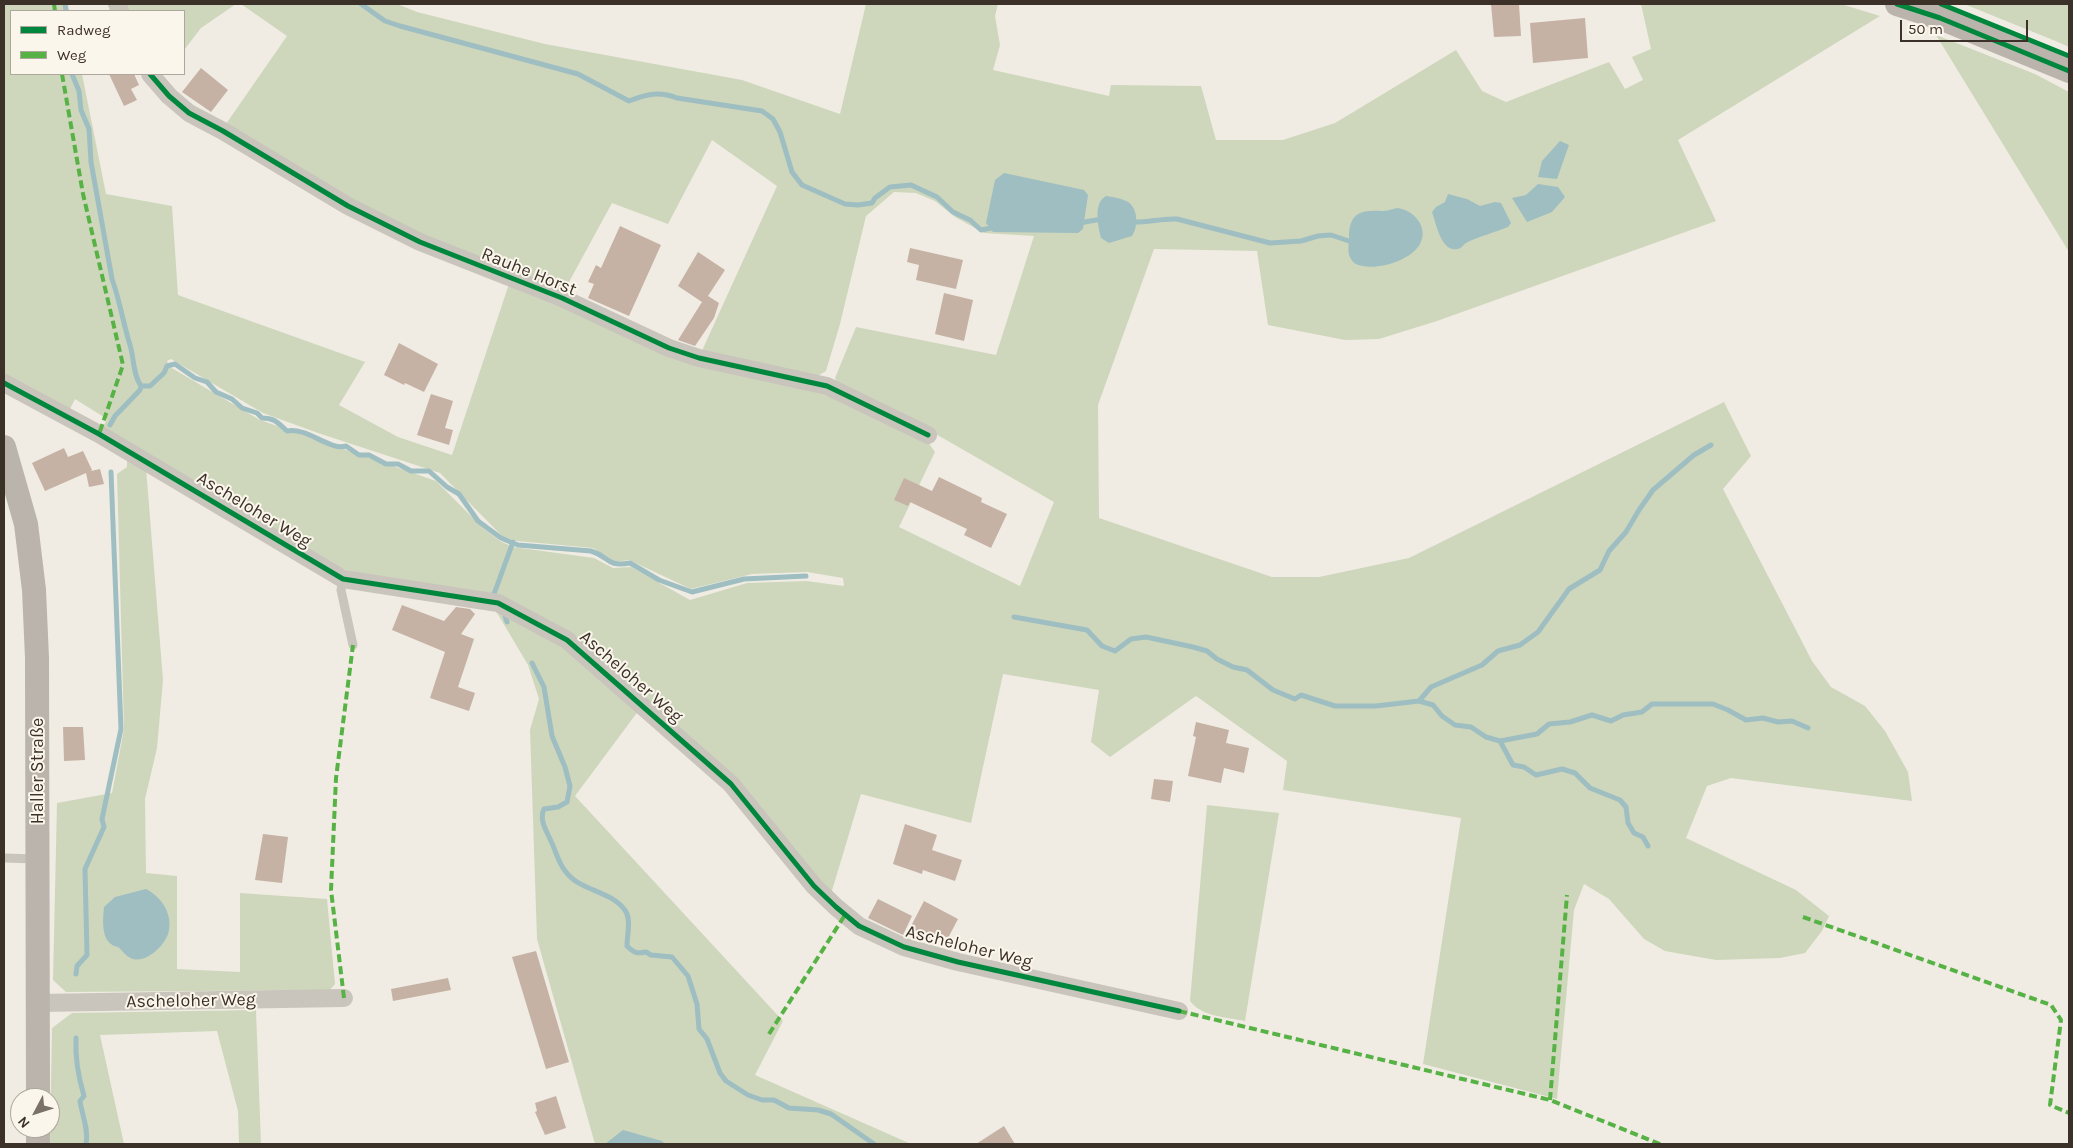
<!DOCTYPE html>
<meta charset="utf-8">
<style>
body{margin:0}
#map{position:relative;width:2073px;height:1148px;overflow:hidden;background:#f0ece3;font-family:Karla,sans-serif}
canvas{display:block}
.frame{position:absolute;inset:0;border:5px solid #3b3129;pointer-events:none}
.legend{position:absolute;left:10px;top:10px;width:175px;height:65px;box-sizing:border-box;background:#fbf6ec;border:1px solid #aea79e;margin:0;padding:6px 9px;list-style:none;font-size:15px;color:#3b3129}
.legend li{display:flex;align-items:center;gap:10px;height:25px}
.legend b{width:25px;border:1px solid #aea79e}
.north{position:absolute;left:10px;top:1088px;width:50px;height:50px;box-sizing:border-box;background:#fbf6ec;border:1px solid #aea79e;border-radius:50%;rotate:230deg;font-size:14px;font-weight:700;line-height:20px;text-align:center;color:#3b3129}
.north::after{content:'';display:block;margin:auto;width:18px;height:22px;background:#7a726a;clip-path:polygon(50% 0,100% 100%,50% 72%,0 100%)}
.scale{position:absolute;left:1900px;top:20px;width:128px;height:22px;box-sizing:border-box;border:2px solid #3b3129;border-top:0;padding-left:6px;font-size:15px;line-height:18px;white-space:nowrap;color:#3b3129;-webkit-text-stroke:4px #fbf6ec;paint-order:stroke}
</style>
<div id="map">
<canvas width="2073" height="1148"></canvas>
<div class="frame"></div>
<ul class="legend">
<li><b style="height:6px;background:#00873e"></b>Radweg</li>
<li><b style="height:6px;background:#57b246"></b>Weg</li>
</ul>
<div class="north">N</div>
<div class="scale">50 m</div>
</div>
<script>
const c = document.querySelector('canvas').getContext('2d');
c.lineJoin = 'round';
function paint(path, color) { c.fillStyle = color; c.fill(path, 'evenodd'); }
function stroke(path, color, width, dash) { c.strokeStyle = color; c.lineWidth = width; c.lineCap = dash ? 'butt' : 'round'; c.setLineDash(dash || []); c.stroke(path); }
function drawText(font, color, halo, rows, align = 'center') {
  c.font = font + ' Karla,sans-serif'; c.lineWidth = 4; c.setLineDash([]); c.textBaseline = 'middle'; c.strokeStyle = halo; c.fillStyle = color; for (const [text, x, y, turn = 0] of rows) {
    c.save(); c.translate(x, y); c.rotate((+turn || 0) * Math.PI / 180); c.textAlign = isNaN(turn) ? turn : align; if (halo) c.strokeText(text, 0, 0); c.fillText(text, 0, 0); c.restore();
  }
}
paint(new Path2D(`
 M4,4h64l1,7h-58v63h71l24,120 66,12 6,89 187,67 -26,43 59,32 54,18 57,-171 187,79 147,36 84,42 8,11 -36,75 121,59 34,-84 -113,-65 -103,-52 -3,-7 21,-51 140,28 38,-119 -50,-3 -29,-16 -20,-16 -19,-8 -22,-1 -28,24 -26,108 -14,47 -12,7 -114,-23 77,-169 -65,-46 -44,84 -56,-21 -49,90 -140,-55 -74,-38 -123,-76 61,-88 -46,-32h156l20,8 128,32 197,36 98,34 26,-110h132l-3,12 5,29 -7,25 116,26 2,-11 90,1 15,54h67l52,-17 121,-73 26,41 24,11 103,-40 16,27 18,-9 -11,-23 19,-8 -10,-45h200l39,12 -202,124 38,81 -279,100 -58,18 -34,1 -77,-15 -11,-74 -103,-2 -56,156 1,113 173,59h47l90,-19 315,-156 27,54 -28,33 89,172 19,26 34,19 20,25 23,41 4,29 -181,-23 -24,8 -21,52 110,52 33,26 -7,15 -17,22 -25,5 -64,2 -51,-9 -21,-12 -35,-40 -25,-15 -10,26 -17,189 -134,-35 38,-246 -178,-28 4,-29 -91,-65 -86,61 -19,-15 8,-52 -96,-16 -32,149 -110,-29 -30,100 -91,-108 -238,-188 -140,-22 -37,-14 -223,-133 5,-10 -32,-20 -6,12 -65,-36zM171,359l92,54 55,20 122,40 63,64 14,4 76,7 22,14 14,-2 62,29 61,-15 55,-2 36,6 1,8 -38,-5 -59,2 -57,17 -59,-33 -18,1 -19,-10 -81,-11 -13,-6 -18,-14 -46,-46 -176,-61 -90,-53 -3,-6z
 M125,4h111l-35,24 -17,22v-39h-56z
 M1964,4h105v43l-11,-5z
 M1936,35l99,39 34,18v160z
 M127,457l19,11 17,212 -6,68 -12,51 1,74 31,3v93l63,3v-79l87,6 8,85 -5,6 -264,2 -13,-12 4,-177 55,-10 12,-64 -7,-255 10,-7z
 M496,611l67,35 76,64 -64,86 208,225 -28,54 156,69h-316l-58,-205 -7,-209 9,-31 -11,-34z
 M1207,805l72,8 -34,208c-19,-4 -43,-4 -55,-20z
 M256,1010l5,134h-22l-1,-33 -21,-80 -117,4 24,109h-74l2,-116 20,-15z`), '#ced7bc');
paint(new Path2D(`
 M1560,141l9,4 -12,34 -19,-2 4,-16z
 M1004,173l80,17 4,5 -5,34 -5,4 -85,-1 -7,-9 9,-43z
 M1538,184l20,3 7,10 -13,15 -25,10 -15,-24 14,-3z
 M1448,194l19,5 13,7 15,-4 6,1 10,20 -3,4c-14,6 -29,9 -42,16 -3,2 -5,6 -9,6 -16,3 -21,-26 -25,-37l4,-5 9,-5z
 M1106,196c6,1 14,2 20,5 12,5 13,25 6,35l-23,7 -8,-5c-3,-12 -8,-35 5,-42z
 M1397,208c17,2 32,19 23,36 -10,18 -49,29 -66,19 -8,-9 -5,-14 -5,-25 0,-25 11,-28 33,-27 5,0 10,-2 15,-3z
 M146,889c15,8 26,23 23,41 -2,14 -22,33 -36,29 -7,-2 -10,-8 -15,-12 -2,-1 -5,-1 -7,-3 -10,-7 -8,-26 -7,-37l11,-10z
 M623,1130l39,11 3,3h-60z`), '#9ebec2');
stroke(new Path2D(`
 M65,4l1,7
 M361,4l24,17 15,5 178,48 51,27c18,-7 30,-10 48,-3l85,13 11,8 7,13 12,40 10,13 43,19 13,1 14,-2 3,-5 15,-11 21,-2 26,12 16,15 17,8 11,10 15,-3
 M72,74l7,17 2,19 8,19 2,33 21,117c8,22 11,44 18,66 4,13 3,30 11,41h9l14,-13 3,-7 8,-2 20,14 12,4 9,10 16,7 10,9 15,5 5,5c13,0 16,5 25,13 20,-4 43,20 59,15l13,9h10l17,9h12l13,7h18l18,16 12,7 19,27 23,17 17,7 73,6c20,6 14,16 39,12l29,17 33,12 52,-13 62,-3
 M1131,222c16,1 31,-4 46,-3l93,24 31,-2 17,-5 13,-1 18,6
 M1079,223l23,-4
 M110,425l5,-9 25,-26 1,-4
 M494,594l19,-52
 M505,616l2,6
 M1014,617l73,13 15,16 13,5 16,-12 15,-2 47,10 14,4 10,8 16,8 14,3 26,20 22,9 6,-4 34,11h41l43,-5 14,4 9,11 13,9 16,2 15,10 14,4 37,-7 12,-10 21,-2 22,-7 19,6 12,-6 19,-3 10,-8h61l15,6 18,10 17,-2 15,4 14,-1 16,7
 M532,663l12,24 8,49 13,31 5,19 -3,16 -9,5 -14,2c-5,11 2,21 7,32 5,10 7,22 15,31 14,19 43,18 58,37 8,9 3,25 3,37 7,7 10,8 19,6l5,3 21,2 16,19 9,28 2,25 8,10 13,34 6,8 22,14 14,5h12l15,8 29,2 13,4 43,30
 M1419,701l12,-14 51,-22 16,-14 22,-6 18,-13 31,-43 31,-19 9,-19 17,-19 13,-22 14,-20 41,-35 17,-10
 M1500,741l13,24 11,2 12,8 26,-6 13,4 15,15 30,12 6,7 2,16 6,10 9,4 5,9
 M76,974l1,-8 10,-11 -2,-86 19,-42 -2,-8 19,-90 -10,-257
 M76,1038c-1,21 2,38 8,58l-4,5c2,14 9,29 6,43`), '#9ebec2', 5);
paint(new Path2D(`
 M1491,4h28l2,32 -27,1z
 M1585,18l3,40 -55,5 -3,-40z
 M201,68l27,22 -17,22 -29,-20z
 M109,74h25l5,11 -8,4 6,11 -13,6z
 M620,226l41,19 -32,71 -41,-18 6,-14 -6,-2 8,-17 5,3z
 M910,248l53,12 -7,29 -40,-9 3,-15 -12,-3z
 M698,252l27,18 -17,26 11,7 -5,15 -19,28 -17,-6 24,-38 -24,-16z
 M944,293l29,7 -9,41 -29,-7z
 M399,343l39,21 -14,28 -19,-9 -1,2 -20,-10z
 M431,394l22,7 -8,27 8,2 -4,15 -32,-10z
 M64,448l4,9 15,-6 9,19 -1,1 9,-2 4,15 -15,3 -3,-14 -41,18 -13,-28z
 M939,477l43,21 -1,4 26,12 -16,34 -27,-13 3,-6 -57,-27 -2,4 -14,-6 10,-22 28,13z
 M402,605l42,16 12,-14 14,2 5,5 -14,20 13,5 -16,48 17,6 -6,18 -39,-13 15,-46 -53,-22z
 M1196,722l33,8 -3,13 23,5 -5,25 -20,-5 -3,15 -33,-7 8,-39 -3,-1z
 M63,727h20l2,33 -21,1z
 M1154,779l19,2 -3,21 -19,-3z
 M905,824l32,11 -5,15 30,10 -7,21 -32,-11 -1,4 -29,-10z
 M263,834l25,3 -6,46 -27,-3z
 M878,899l34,17 -9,19 -35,-17z
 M924,901l34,18 -10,19 -12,-6 -3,8 -23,-12z
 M536,951l33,111 -23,7 -34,-112z
 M448,978l3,12 -58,11 -2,-12z
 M556,1096l10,32 -21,7 -10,-23 2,-1 -2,-8z
 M1004,1126l11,18h-39z`), '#c5b2a4');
stroke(new Path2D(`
 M343,579l-2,11 12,55
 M4,858l32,1`), '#c9c4bc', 9);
stroke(new Path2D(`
 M117,4l3,7
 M150,74l19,22 20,17 34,18 125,75 72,36 142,56 107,50 30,10 128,28 101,49
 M4,383l95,51 244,145 155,24 69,37 164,144 83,102 22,21 23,19 45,21 54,15 221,49
 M38,1003l306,-5`), '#c9c4bc', 18);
stroke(new Path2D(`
 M1897,4l43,14 129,53
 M4,447l22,77 8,66 3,68 1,440
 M38,1128v16`), '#bab4ac', 24);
stroke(new Path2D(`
 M54,4l1,7
 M62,74l21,120 40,171 -24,69
 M1803,917l248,88 10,15 -11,85 19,8
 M344,998l-13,-108 5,-112 17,-133
 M1179,1011l371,89 110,44
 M769,1034l76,-119
 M1550,1100l17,-205`), '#57b246', 4, [8, 4]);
stroke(new Path2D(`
 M1897,4l43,14 129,53
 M1941,4l128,52
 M150,74l19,22 20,17 34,18 125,75 72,36 142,56 107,50 30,10 128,28 101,49
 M4,383l95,51 244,145 155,24 69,37 164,144 83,102 22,21 23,19 45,21 54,15 221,49`), '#00873e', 5);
drawText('18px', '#3b3129', '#fbf6ec', [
 ["Rauhe Horst",529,272,22],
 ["Ascheloher Weg",254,510,31],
 ["Ascheloher Weg",631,677,41],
 ["Haller Straße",38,771,-90],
 ["Ascheloher Weg",969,947,14],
 ["Ascheloher Weg",191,1001,-1]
]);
</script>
